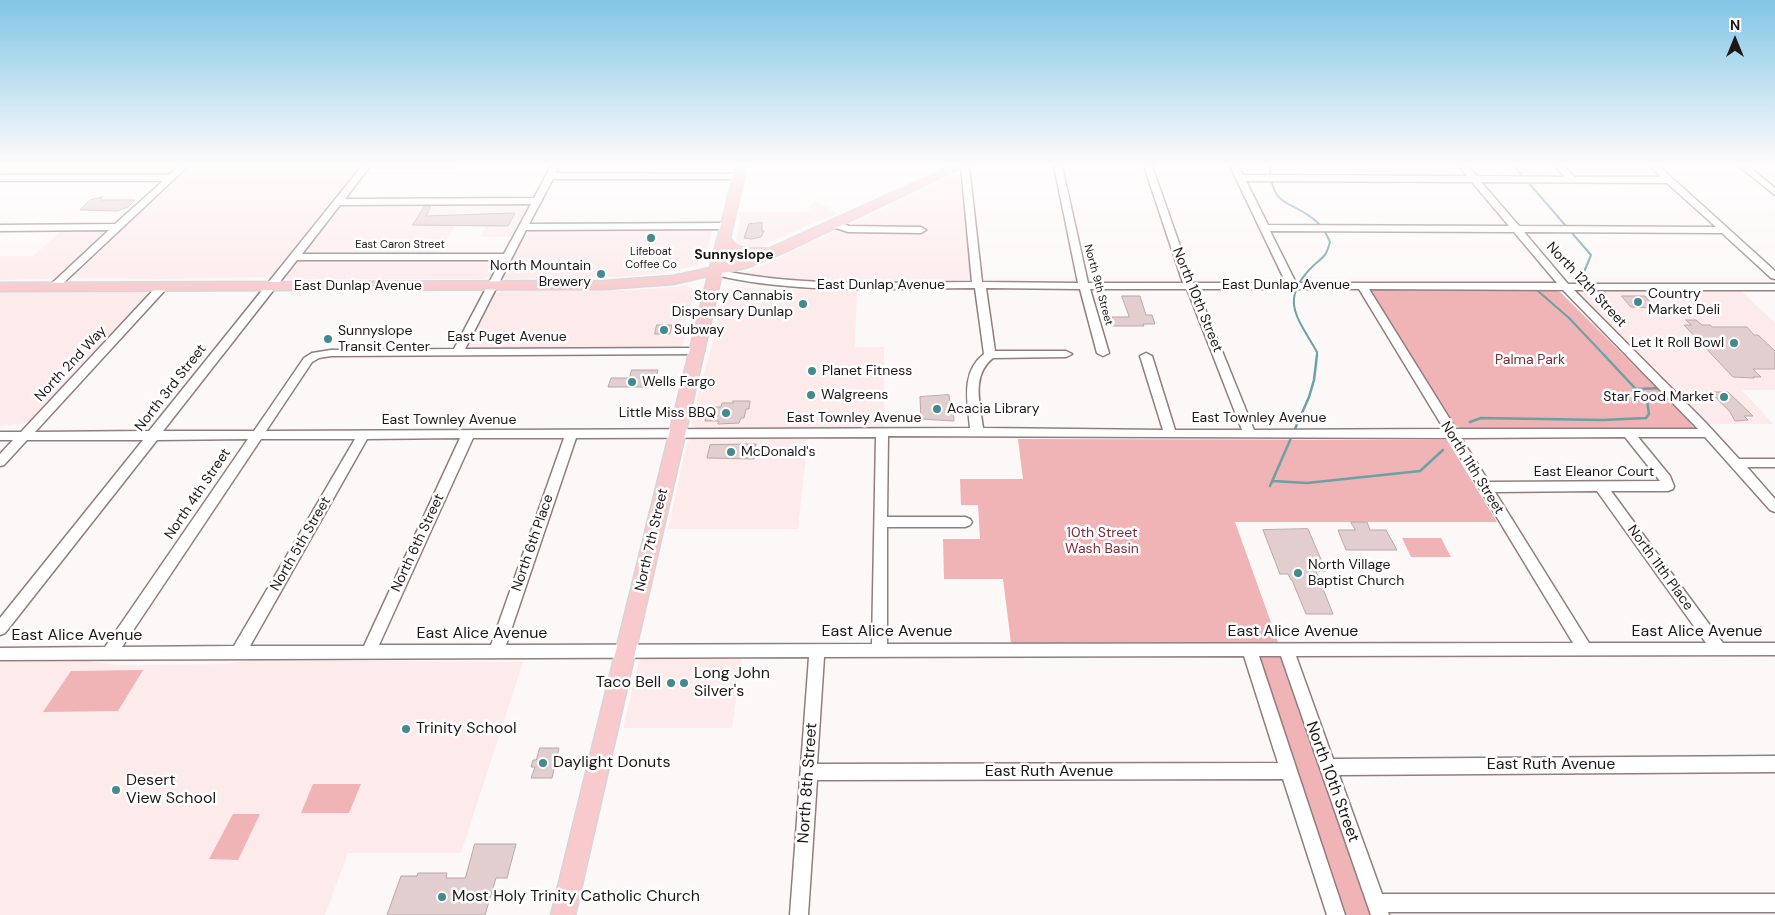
<!DOCTYPE html>
<style>
body{margin:0}
#map{position:relative;width:1775px;height:915px;overflow:hidden;background:#fcf8f8;font-family:"DM Sans",sans-serif}
canvas{display:block}
.north{position:absolute;left:1710px;top:15px;width:50px;height:50px;-webkit-text-stroke:4px #fff;paint-order:stroke;rotate:0deg;font-size:14px;font-weight:700;line-height:20px;text-align:center;color:#1e1718}
.north::after{content:'';display:block;margin:auto;width:18px;height:22px;background:#1e1718;clip-path:polygon(50% 0,100% 100%,50% 72%,0 100%)}
</style>
<div id="map">
<canvas width="1775" height="915"></canvas>
<div class="north">N</div>
</div>
<script>
const c = document.querySelector('canvas').getContext('2d');
c.lineJoin = 'round';
function paint(path, color) { c.fillStyle = color; c.fill(path, 'evenodd'); }
function stroke(path, color, width, dash) { c.strokeStyle = color; c.lineWidth = width; c.lineCap = dash ? 'butt' : 'round'; c.setLineDash(dash || []); c.stroke(path); }
function drawText(font, color, halo, rows, align = 'center') {
  c.font = font + ' "DM Sans",sans-serif'; c.lineWidth = 5; c.setLineDash([]); c.textBaseline = 'middle'; c.strokeStyle = halo; c.fillStyle = color; for (const [text, x, y, turn = 0] of rows) {
    c.save(); c.translate(x, y); c.rotate((+turn || 0) * Math.PI / 180); c.textAlign = isNaN(turn) ? turn : align; if (halo) c.strokeText(text, 0, 0); c.fillText(text, 0, 0); c.restore();
  }
}
paint(new Path2D(`
 M8,166h171l-11,9 -168,1v-5z
 M189,166h268l-2,3h-97l-84,104 -5,4 -106,2 -89,-1 -1,-2z
 M954,174l8,1 11,103 -2,2h-202l-27,-5 93,-44 87,1v-5h-69l-4,-2z
 M814,200l25,14 -21,7 -56,25 -19,4 -8,-6 5,-23 -2,-9h70z
 M526,204l2,2 -16,31h-32l6,-10 -31,-1 -17,28 -129,1 -6,-3 38,-47z
 M707,229l5,2 -7,29 -7,5 -36,8 -41,4 -114,2 -4,-2 23,-46 3,-1z
 M62,230l45,2 -52,47 -55,1v-24h33z
 M301,260h192l5,2 -7,14 -8,3h-193l-5,-2 11,-15z
 M687,286l8,3 2,4 -8,14 -4,14 2,9 -4,14 -4,4h-206l-5,-2 26,-52 7,-3 128,-1z
 M739,287l38,3h80l-2,57h29v81h-187l-4,-2 -2,-2 10,-42 13,-43 9,-43 5,-7z
 M1584,290h156l35,33v67h-33l31,34h-65l-127,-129 -1,-4z
 M0,292h145l4,3 -31,31 -90,97 -28,3z
 M695,437h113l-10,92h-130l19,-86 4,-5z
 M647,658h95l-10,70h-109l15,-64 2,-4z
 M249,660l274,2 -62,191h-113l-23,62h-325v-253l89,-1 27,4 111,-1z`), '#fdebec');
paint(new Path2D(`
 M1375,289l177,1 8,2 124,123 10,13 -232,1 -9,-5 -82,-133z
 M1018,439l429,1 50,82h-262l43,120 -267,1 -8,-64h-59l-1,-40h37l-2,-34h-17l-1,-26h63z
 M1402,538h39l10,19h-40z
 M1256,653h25l93,262h-33z
 M143,670l-25,41 -75,1 28,-41z
 M313,784h48l-12,29h-48z
 M233,814h27l-22,46 -29,-1z`), '#f0b3b6');
stroke(new Path2D(`
 M1270,166c1,44 22,33 47,56 6,5 10,13 13,20 -4,15 -6,14 -17,24 -35,34 -15,52 4,86v4
 M1514,166l77,89 -9,22 -8,3
 M1538,291l31,27 36,38`), '#6aa2a5', 2);
stroke(new Path2D(`
 M1637,389l24,-1
 M1470,422l11,-4 122,2 43,-2 3,-4 -2,-13 -43,-46
 M1273,481l34,2 113,-12 23,-21
 M1270,486l39,-89 5,-17 3,-25`), '#6aa2a5', 2.5);
const building = new Path2D(`
 M103,197l-3,3h35l-7,7 -11,4 -37,-1 10,-10z
 M425,206h6l-5,10 89,-3 -7,13 -95,-1z
 M762,223v8h2l-3,6 -9,2 -8,-1 5,-14z
 M1122,296h18l6,19h6l3,9h-12l1,2h-33l-3,-9h21z
 M1622,296h23l10,12 -24,-1z
 M1686,320h10l6,5h8l2,2h35l7,8h4l17,16v18h-22l8,8h-8l1,1 -21,-1 -49,-52h7z
 M657,325h15l-2,9h-15z
 M632,370h26l-5,17h-45l3,-9h18z
 M1711,392h17l25,24h-9l4,4 -13,1 -5,-9z
 M949,395l1,10h3l1,16 -33,-2 -1,-22z
 M733,401h17l-1,8h-3l-2,9h-3l-2,5 -21,1 1,-3h-14l3,-14h13l1,-4h11z
 M751,444h5l-2,15 -47,-1 3,-13z
 M1351,522h16l3,8h16l11,20h-51l-8,-20h17z
 M1308,529l18,42h-10l17,43h-27l-14,-34h-1l-3,-6h-8l-17,-44z
 M540,748h19l-7,30h-21l4,-11h-4l2,-7h3z
 M475,844h41l-9,34h-11l-11,37h-98l14,-39h16l1,-3h29l-1,5h19z`);
paint(building, '#e2cecf');
stroke(building, '#bba8a8', 1);
const minor = new Path2D(`
 M179,166h9l-130,122 -4,1 -5,-3 60,-56 -109,1v-6l115,-1 48,-43h-163v-6h169z
 M362,166h8l-25,33 189,-1 17,-32h8l-3,7 185,1v4l-3,1h-185l-24,45 196,-1 5,3 -5,3 -199,1 -61,119 233,-1 6,3 -6,3 -367,2 -12,2 -7,4 -46,69 704,-3c-2,-26 -10,-55 14,-74l-9,-66c-87,0 -178,7 -264,-14l-1,-2 5,-3c84,19 171,13 257,13l-11,-116h8l13,116 96,1 -24,-117h8l26,117h95l-39,-117h8l41,117h93l-56,-117h8l5,9 224,1 -8,-10h8l10,10 88,1 -10,-11h9l11,11h86l-11,-11h9l116,105v8l-4,-1 -49,-45 -198,-1 44,52h207v6h-201l132,133 33,36h36v8h-28l28,32v13l-5,-2 -65,-73h-67l32,39 4,10 -1,3 -5,2h-57l112,152h52v12l-479,1 37,103 442,-3v16l-436,3 43,119h393v18h-387l1,3h-18l-90,-259h-22l86,259h-18l-44,-136 -466,1 -9,135h-18l19,-258 -809,3v-12l105,-1 143,-208 -91,1 -152,193 -5,2v-17l143,-178h-116l-23,25 -4,1v-12l13,-14h-13v-8h21l138,-148h8l1,2 -1,2 -132,144 114,-1zM1246,181l226,1 37,44 -241,-1zM1481,182l186,1 49,44 -197,-1zM531,204l-27,50h-202l38,-49zM1270,231l244,1 43,51h-261zM297,260h204l-47,89 -123,1 -19,3 -8,5 -50,73h-91zM986,288l94,1 17,64 6,3 6,-3 -19,-64h97l55,141h-67l-23,-74 -6,-3 -6,3 23,74 -180,-2c-3,-24 -12,-53 10,-70l73,-1 6,-3 -6,-3h-71zM1197,289h162l85,140 -190,1zM1369,289l194,1 135,139h-242zM888,436l561,2 124,205 -686,1v-117h78l5,-2 2,-3 -2,-3 -5,-2h-78zM876,437l-4,207 -366,1 70,-207zM1625,437l35,44 -171,1 -28,-44zM460,438l-96,208h-114l117,-207zM473,438h91l-73,207h-112zM261,439h94l-121,207 -112,1zM1597,491l109,152h-117l-94,-151zM1244,656l34,107 -461,1 7,-107z
 M1739,166h9l27,22v7z
 M833,221l16,5 72,1 5,3 -5,3 -73,-1 -18,-6 -2,-2z`);
const major = new Path2D(`
 M0,166h8l-8,4z
 M736,166h11l-17,72c10,16 24,8 38,11l183,-83h14l-178,85 -42,17 -23,5 -147,642h-24l157,-639 -35,8 -69,5 -604,2v-8l604,-2 69,-5 37,-8zM727,251l8,3 15,3 -26,8z`);
stroke(minor, '#907e7e', 3);
stroke(major, '#d6d5d5', 3);
paint(minor, '#fff');
paint(major, '#f8cacd');
const sky = c.createLinearGradient(0, 0, 0, 294);
sky.addColorStop(0, '#82c5e6');
sky.addColorStop(0.56, '#fefcfc');
sky.addColorStop(1, '#fefcfc00');
c.fillStyle = sky;
c.fillRect(0, 0, 1775, 294);
for (const [x, y, r, color] of [
 [651,238,5,"#428a8d"],
 [601,274,5,"#428a8d"],
 [1638,302,5,"#428a8d"],
 [803,304,5,"#428a8d"],
 [664,330,5,"#428a8d"],
 [328,339,5,"#428a8d"],
 [1734,343,5,"#428a8d"],
 [812,371,5,"#428a8d"],
 [632,382,5,"#428a8d"],
 [811,395,5,"#428a8d"],
 [1724,397,5,"#428a8d"],
 [937,409,5,"#428a8d"],
 [726,413,5,"#428a8d"],
 [731,452,5,"#428a8d"],
 [1298,573,5,"#428a8d"],
 [671,683,5,"#428a8d"],
 [684,683,5,"#428a8d"],
 [406,729,5,"#428a8d"],
 [543,763,5,"#428a8d"],
 [116,790,5,"#428a8d"],
 [442,897,5,"#428a8d"]
]) { const dot = new Path2D(); dot.arc(x, y, r, 0, 2 * Math.PI); c.fillStyle = color; c.fill(dot); stroke(dot, '#fff', 2); }
drawText('11px', '#1e1718', '#fff', [
 ["East Caron Street",400,245],
 ["North 9th Street",1098,285,75]
]);
drawText('11px', '#1e1718', '#fff', [
 ["Lifeboat",651,252],
 ["Coffee Co",651,265]
]);
drawText('bold 14px', '#1e1718', '#fff', [
 ["Sunnyslope",734,255]
]);
drawText('14px', '#1e1718', '#fff', [
 ["North Mountain",591,266,"right"],
 ["Brewery",591,282,"right"],
 ["Country",1648,294],
 ["Market Deli",1648,310],
 ["Story Cannabis",793,296,"right"],
 ["Dispensary Dunlap",793,312,"right"],
 ["Subway",674,330],
 ["Sunnyslope",338,331],
 ["Transit Center",338,347],
 ["Let It Roll Bowl",1724,343,"right"],
 ["Planet Fitness",822,371],
 ["Wells Fargo",642,382],
 ["Walgreens",821,395],
 ["Star Food Market",1714,397,"right"],
 ["Acacia Library",947,409],
 ["Little Miss BBQ",716,413,"right"],
 ["McDonald's",741,452],
 ["North Village",1308,565],
 ["Baptist Church",1308,581]
], 'left');
drawText('14px', '#1e1718', '#fff', [
 ["East Dunlap Avenue",881,285],
 ["East Dunlap Avenue",1286,285],
 ["North 12th Street",1586,285,47],
 ["East Dunlap Avenue",358,286],
 ["North 10th Street",1197,300,68],
 ["East Puget Avenue",507,337],
 ["North 2nd Way",71,364,-47],
 ["North 3rd Street",171,388,-52],
 ["East Townley Avenue",854,418],
 ["East Townley Avenue",1259,418],
 ["East Townley Avenue",449,420],
 ["North 11th Street",1472,468,58],
 ["East Eleanor Court",1594,472],
 ["North 4th Street",198,494,-56],
 ["North 7th Street",652,540,-77],
 ["North 6th Street",418,543,-65],
 ["North 6th Place",533,543,-71],
 ["North 5th Street",301,544,-60],
 ["North 11th Place",1660,568,54]
]);
drawText('14px', '#7d2c37', '#fff', [
 ["Palma Park",1530,360],
 ["10th Street",1102,533],
 ["Wash Basin",1102,549]
]);
drawText('16px', '#1e1718', '#fff', [
 ["East Alice Avenue",887,632],
 ["East Alice Avenue",1293,632],
 ["East Alice Avenue",1697,632],
 ["East Alice Avenue",482,634],
 ["East Alice Avenue",77,636],
 ["East Ruth Avenue",1551,765],
 ["East Ruth Avenue",1049,772],
 ["North 10th Street",1332,782,70],
 ["North 8th Street",808,783,-86]
]);
drawText('16px', '#1e1718', '#fff', [
 ["Long John",694,674],
 ["Silver's",694,692],
 ["Taco Bell",661,683,"right"],
 ["Trinity School",416,729],
 ["Daylight Donuts",553,763],
 ["Desert",126,781],
 ["View School",126,799],
 ["Most Holy Trinity Catholic Church",452,897]
], 'left');
</script>
